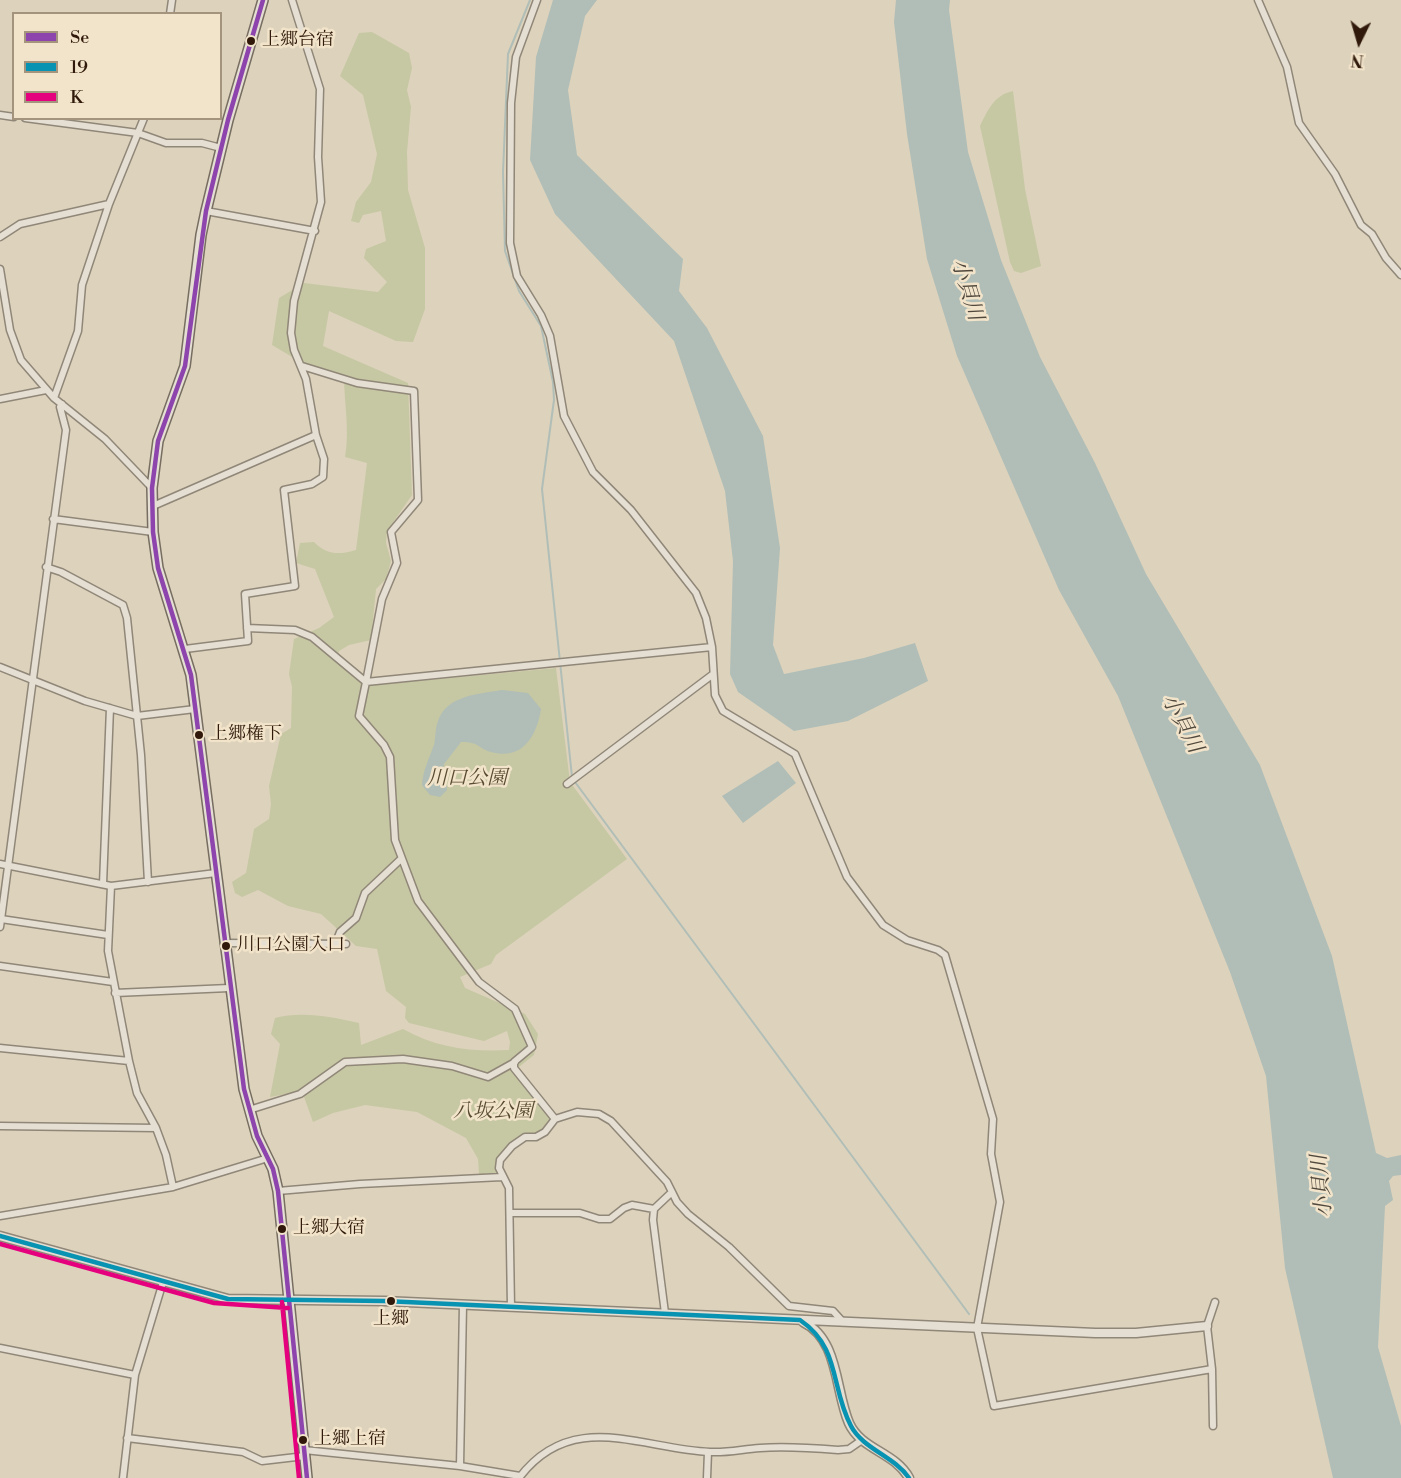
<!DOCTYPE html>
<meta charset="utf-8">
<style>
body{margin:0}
#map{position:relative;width:1401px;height:1478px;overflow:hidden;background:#ddd2bc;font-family:"Libre Bodoni",serif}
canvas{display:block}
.legend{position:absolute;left:12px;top:12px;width:210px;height:108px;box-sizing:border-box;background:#f2e4ca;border:2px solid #a4937d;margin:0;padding:8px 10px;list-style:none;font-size:18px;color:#30190a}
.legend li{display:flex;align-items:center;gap:12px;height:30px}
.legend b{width:30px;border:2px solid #a4937d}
.north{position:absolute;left:1329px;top:12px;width:60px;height:60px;-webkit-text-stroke:4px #f2e4ca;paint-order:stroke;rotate:185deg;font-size:16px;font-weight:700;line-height:24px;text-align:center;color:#30190a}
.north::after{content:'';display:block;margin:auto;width:21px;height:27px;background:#30190a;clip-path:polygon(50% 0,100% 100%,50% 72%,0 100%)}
</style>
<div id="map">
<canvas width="1401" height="1478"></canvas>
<ul class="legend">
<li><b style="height:8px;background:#8e44ad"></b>Se</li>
<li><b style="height:8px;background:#0793b1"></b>19</li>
<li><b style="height:8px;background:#e5007d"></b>K</li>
</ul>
<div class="north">N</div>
</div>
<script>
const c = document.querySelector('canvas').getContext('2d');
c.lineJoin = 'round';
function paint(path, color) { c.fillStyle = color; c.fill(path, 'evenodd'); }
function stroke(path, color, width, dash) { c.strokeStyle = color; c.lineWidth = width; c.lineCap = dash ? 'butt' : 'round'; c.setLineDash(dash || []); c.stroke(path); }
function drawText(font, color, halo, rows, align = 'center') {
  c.font = font + ' "Libre Bodoni","Noto Serif JP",serif'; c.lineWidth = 5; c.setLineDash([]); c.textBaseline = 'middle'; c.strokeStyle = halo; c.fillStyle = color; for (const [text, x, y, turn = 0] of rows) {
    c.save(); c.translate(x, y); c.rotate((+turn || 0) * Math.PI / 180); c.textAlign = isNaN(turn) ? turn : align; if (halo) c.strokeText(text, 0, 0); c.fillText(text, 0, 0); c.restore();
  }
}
paint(new Path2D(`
 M372,32l37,21 3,15 -5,22 4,17 -4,45 1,38 17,58v61l-12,33 -17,-1 -67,-30 -6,35 85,37 4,112 -25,36 -1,12 5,18 -5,18 -10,10 -5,51 -22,5 -10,6 -2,8 29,23 -1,4 191,-18 14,114 57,77 -131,96 -5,9 -31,13 5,11 60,26 13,20 -4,21 -19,15 40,49 -10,13 -34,11 -13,15 -1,16h-18l-1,-15 -12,-21 -49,-26 -52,-7 -32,8 -20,9 -11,-31 -32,6 10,-53 -9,-10 4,-16c27,-7 57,-1 84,5l2,22 42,-16c34,19 68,23 106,21l1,-8 -3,-11 -23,10 -75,-18 -4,-5 1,-11 -20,-16 -9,-42 -21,-3 -35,-32 -33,-8 -30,-16 -16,7 -7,-4 -3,-11 14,-9 8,-44 15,-10 2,-15 -2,-18 12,-52 10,-6 1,-41 -3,-13 5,-35 25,-11 15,-11 -19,-48 -19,-6 4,-20 14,-1c12,13 26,13 42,8l11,-87 -22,-6c5,-27 -1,-54 -1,-82l-40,-11 -32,-19 7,-47 25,-15 74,9 9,-10 -23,-24 2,-9 20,-8 -5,-30 -18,4 -4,8 -8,-2 5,-19 15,-20 6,-28 -14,-59 -23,-19 19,-43z
 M1013,91l12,98 16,77 -20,7 -7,-2 -4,-9 -30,-136c8,-16 14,-31 33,-35z`), '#c6c7a3');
paint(new Path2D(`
 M553,0h44l-12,16 -17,74 9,65 106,104 -4,32 28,37 56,108 17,112 -7,97 11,29 80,-16 51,-15 13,38 -80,40 -54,10 -56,-39 -8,-18 3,-113 -8,-70 -51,-150 -119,-127 -25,-54 6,-103z
 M896,0h54l-1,10 19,142 33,108 39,97 55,106 51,111 114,191 72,191 44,197 11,5 14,-3v20l-8,1 -4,5 4,19 -8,6 -7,141 23,79v52h-68l-48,-210 -19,-192 -36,-104 -112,-276 -59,-106 -102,-234 -30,-97 -20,-125 -13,-112z
 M502,690l26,3 13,16c-4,26 -18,52 -50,43 -14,-4 -11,-10 -30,-10l-17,22 -2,9 4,6 1,11 -7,7 -10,-2 -8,-10c1,-15 7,-26 12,-40 2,-8 1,-16 4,-24 9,-26 41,-27 64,-31z
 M778,761l18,22 -53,40 -21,-27z`), '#b0beb7');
stroke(new Path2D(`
 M530,0l-22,54 -5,118 2,79 14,40 22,35 12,56 1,18 -12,89 30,288
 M575,782l394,532`), '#b0beb7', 2);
const minor = new Path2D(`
 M537,0l-21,57 -5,46 -1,140 7,33 24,39 9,21 14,80 29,56 38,38 65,83 10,25 6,29 3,48 8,16 72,43 52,123 36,48 24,15 31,10 7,5 48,164 -2,35 9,48 -23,126 17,78 218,-37
 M1258,0l29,67 12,56 36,51 26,51 11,9 14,24 15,17
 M170,14l2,-14
 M0,115l14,2
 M25,118l113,15 28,10h36l19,5
 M206,211l109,20
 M0,237l20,-13 89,-20
 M0,269l10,61 11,30 33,38 51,41 47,49
 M302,366l55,17 57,8 4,109 -27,32 6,31 -15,36 -16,83 346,-35
 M54,398l24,-67 4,-46 27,-81 35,-86
 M0,399l46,-9
 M153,506l163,-71
 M53,519l100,13
 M46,567l15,5 62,33 4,13 14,137 7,127
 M247,628l48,2 17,7 54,45 -7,34 25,29 6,12 5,83 23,61 61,81 36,27 17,38 -18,15v6l41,51
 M185,649l63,-8 -3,-47 50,-8 -11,-96 28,-6 11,-7 1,-18 -8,-24 -10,-56 -12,-29 -3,-17 3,-32 27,-99 -3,-45 2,-68 -28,-89
 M0,667l85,34 52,15 58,-7
 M567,784l145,-109
 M0,864l111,22 105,-13
 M103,884l7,-176
 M111,886l-3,65 21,110 8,32 19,35 10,27 7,32
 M1,919l107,16
 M0,927l66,-497 -6,-23 2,-3
 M336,942l4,-10 16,-14 9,-25 36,-34
 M224,943l122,1
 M0,966l113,16
 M115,993l114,-5
 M0,1048l129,13
 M249,1110l51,-16 45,-32 58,-3 49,7 36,11 27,-15
 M0,1126l156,2
 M278,1191l82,-7 142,-7
 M510,1213h70l19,6h11l14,-11 8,-3 22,4
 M0,1216l173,-29 95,-29
 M511,1307l-2,-119 -10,-20 1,-8 12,-14 13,-9h11l9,-5 10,-13 22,-7 22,2 12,7 56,61 10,20 11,12 41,33 60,59 44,5 10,11
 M665,1313l-12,-93 1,-11 18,-17
 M0,1348l135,27
 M1213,1426l-1,-57 -5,-43 8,-24
 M127,1438l116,14 19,9 43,-5
 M304,1450l156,16 60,10
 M460,1466l3,-161
 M123,1478l12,-103 28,-93
 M519,1478c53,-70 122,-29 191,-26 18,1 33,-3 50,-4 26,-2 53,0 78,2l11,-1 13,-9
 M707,1478l1,-26`);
const tertiary = new Path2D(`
 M0,1236l228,63 156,2 711,32h41l71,-7
 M803,1322c36,17 32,69 46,101 12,27 46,29 60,55`);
const secondary = new Path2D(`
 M263,0l-35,120 -22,91 -5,24 -16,131 -27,75 -6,47 1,44 5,36 33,107 53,414 13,47 16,33 5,22 29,287`);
stroke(minor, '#908778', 9);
stroke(tertiary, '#908778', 11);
stroke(secondary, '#776e61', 12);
stroke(minor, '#e4ded3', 6);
stroke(tertiary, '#e4ded3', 8);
stroke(secondary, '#e4ded3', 9);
stroke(new Path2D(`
 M263,0l-35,120 -22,91 -21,155 -27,75 -6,47 1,44 5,36 33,107 53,414 13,47 16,33 5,22 29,287`), '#8e44ad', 4.5);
stroke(new Path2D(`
 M0,1236l228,63 156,2 416,19c41,28 30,67 51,106 12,23 43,30 58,52`), '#0793b1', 4.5);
stroke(new Path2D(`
 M0,1244l214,59 74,5
 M282,1302l17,176`), '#e5007d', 4.5);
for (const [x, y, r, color] of [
 [251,41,5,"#30190a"],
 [199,735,5,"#30190a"],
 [226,946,5,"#30190a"],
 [282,1229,5,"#30190a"],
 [391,1301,5,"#30190a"],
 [303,1440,5,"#30190a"]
]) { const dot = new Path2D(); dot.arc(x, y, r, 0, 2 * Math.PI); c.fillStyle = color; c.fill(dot); stroke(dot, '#f2e4ca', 2); }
drawText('18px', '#30190a', '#f2e4ca', [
 ["上郷台宿",262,41],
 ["上郷権下",210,735],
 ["川口公園入口",237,946],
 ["上郷大宿",293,1229],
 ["上郷",391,1320,"center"],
 ["上郷上宿",314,1440]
], 'left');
drawText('italic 20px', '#574b32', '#f2e4ca', [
 ["川口公園",467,779],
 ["八坂公園",493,1112]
]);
drawText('italic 21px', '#50483d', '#f2e4ca', [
 ["小貝川",966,290,73],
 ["小貝川",1181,724,62],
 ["小貝川",1323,1186,-95]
]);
</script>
